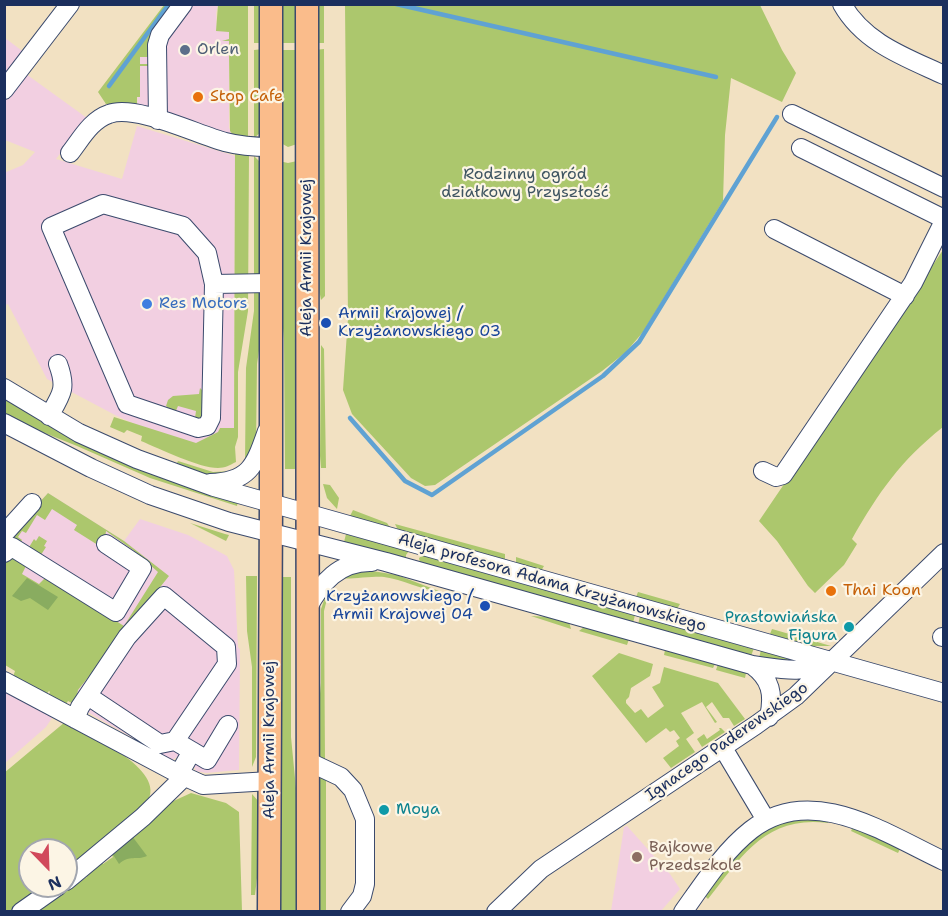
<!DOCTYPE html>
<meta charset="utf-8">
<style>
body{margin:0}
#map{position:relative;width:948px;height:916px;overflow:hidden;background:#f2e1c2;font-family:"Shantell Sans",sans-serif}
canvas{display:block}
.frame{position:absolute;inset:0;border:6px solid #1b2f5e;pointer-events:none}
.north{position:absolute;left:18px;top:838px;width:60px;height:60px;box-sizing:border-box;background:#fcf5e5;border:2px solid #a2a6af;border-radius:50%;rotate:157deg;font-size:16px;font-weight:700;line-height:24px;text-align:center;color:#1b2f5e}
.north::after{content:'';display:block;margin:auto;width:21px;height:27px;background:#d1495b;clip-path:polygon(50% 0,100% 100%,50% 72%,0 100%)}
</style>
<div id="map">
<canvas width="948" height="916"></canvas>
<div class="frame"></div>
<div class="north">N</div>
</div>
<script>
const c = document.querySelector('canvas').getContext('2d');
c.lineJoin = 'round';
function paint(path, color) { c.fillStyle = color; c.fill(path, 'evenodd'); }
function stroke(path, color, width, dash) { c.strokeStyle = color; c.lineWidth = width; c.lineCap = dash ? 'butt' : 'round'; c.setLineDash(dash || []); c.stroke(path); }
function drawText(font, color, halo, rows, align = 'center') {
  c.font = font + ' "Shantell Sans",sans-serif'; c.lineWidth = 4.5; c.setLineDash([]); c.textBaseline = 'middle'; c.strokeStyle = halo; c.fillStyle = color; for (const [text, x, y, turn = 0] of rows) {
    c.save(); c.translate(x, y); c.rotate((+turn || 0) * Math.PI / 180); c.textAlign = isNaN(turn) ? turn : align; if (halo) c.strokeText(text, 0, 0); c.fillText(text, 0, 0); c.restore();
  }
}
paint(new Path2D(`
 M177,5h41l-2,8 1,18h12v97l5,8 -97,-29 3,-50h8z
 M5,38l20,15 -20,29z
 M26,74l61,44 -31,41 66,20 15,-53 98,30 -1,272h-14l-2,11 -31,9 -72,-33 -68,-36 -39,-75 -3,1 -1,-132 19,-8 12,-13 -30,-12v-39z
 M48,493l76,48 16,-22 48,16 39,21 7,14 4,77 2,3 -1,120 -33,3 -10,-2 -2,-5 -15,-10 -7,4 -97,-55 3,-15 30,-37 -103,-90 -1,-22z
 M4,690l50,25 -8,12 -41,36z
 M627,826l43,48 10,15 -19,22h-50l13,-84z`), '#f2cfe1');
paint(new Path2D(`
 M164,5h13l-28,52h-9v7h10v2h-10v31h-3v10l-31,-3 -8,-12z
 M218,5h30v134l-15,-4 -3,-4 -1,-79 -11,-2 11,-1v-8h-7l7,-2v-7l-13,-1z
 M254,5h9v38h-9z
 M278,5h21v38h-21z
 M314,5h10v38h-10z
 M345,5h415l22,45 14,23 -14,29 -51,-24 -6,57 -2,66 -80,131 -17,20 -24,19 -167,114 -10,1 -14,-8 -59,-64 -9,-24 5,-72z
 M263,49l-2,83 -7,6v-88z
 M324,49l1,247 -4,4 -6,-32 -1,-218z
 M278,50h21l-2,94 -9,3 -9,-5z
 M235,149l14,5 -1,157 -10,61v65l-3,10 1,15c-6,3 -11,6 -18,6 -19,0 -58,-19 -77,-27l1,-5 -15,-6 -3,3 -14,-6 4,-10 82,26 22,-11 2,-4h14z
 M254,156l8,8 1,159 -6,41 -1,82 -11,15 1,-93 8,-57z
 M279,161l9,2 9,-2 2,308h-14l-1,-130 -6,-66z
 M943,250v177c-43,34 -64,65 -91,112l5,5 -13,21 -29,28 -7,-7 -31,-45 -18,-20z
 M321,345l3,4 2,119h-5l-1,-12z
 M200,388l4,4 -2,29 -7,-3 1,-7 -18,-5 -3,7 -9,-7 2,-6 5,-4 26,-2z
 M5,393l233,108 -1,5 -87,-28 -73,-32 -72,-29z
 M178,461l35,11 21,-1 -19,8 -38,-16z
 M323,484l7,1 9,13 -2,11 -10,-11z
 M48,493l76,48 45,35 -91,114 -3,15 -7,-4 -2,3 -18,-8 2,-4 -1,-1 -4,5 -32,-19 2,-6 -10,-6v-105l8,-3 13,9 -4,8 17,10 7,-7 78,49 34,-54 -25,-22 -27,-19 -2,16 16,12 -46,-29 3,-5 -25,-16 -7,11 -8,-5 -11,18 -4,-2 -4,6 4,3 -3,5 -15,-4z
 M353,510l34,13 5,7 -42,-14z
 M190,523l35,11 4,1 -3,6z
 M395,524l110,30v6l-106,-28z
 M346,534l63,17 -3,4v4l-62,-17z
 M39,536l8,5 -3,5 2,1 -7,11 -11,-9 6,-10 2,2z
 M423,555l212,60 -2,8 -213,-60 -1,-5z
 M516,557l28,9 -3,5 -25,-7z
 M366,570l31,5 42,16c-16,0 -37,-12 -55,-14 -11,-1 -38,3 -43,1l10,-6z
 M246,576h11l-1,181 -4,10v-100l-5,-36z
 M278,577h13v160l7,72 2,102 -24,1z
 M329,586l2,6 -4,7 -3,12 1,150 -7,-7v-38l2,-2h-2l3,-31v-74z
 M638,592l42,12 -3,5 -41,-12z
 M531,616l18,1 20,5 2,7z
 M640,616l114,32 -3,8 -113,-31z
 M584,627l45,12 -2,6 -48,-14z
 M772,629l59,17h-20l-41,-12z
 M665,650l50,14 -2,4 -49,-13z
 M761,650l40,12 -42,-4z
 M619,653l34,11 -3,12 -19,12 -2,9 -3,3v3l9,10 6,-4 7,9 16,-12 -12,-19 8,-4 4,-16 54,16 27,36 -11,7 -5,-8h-6l-11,-16 -6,5 11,15 -2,1 -13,-21 -21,11 13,20 -8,6 9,13 -24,16 -8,-10 16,-12 -3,-5 4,-3 -6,-8 -4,2 -4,-4 -20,15 -54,-67z
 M718,664l28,9 -1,5 -29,-8z
 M65,722c21,11 104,48 82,80l-81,74v-26h-36v36h21l-39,25h-7l-1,-138z
 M719,728h2l4,4 -23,15 -5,-8 7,-5 3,5 13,-9z
 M322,775l4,2v134h-10l1,-134z
 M191,793l35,10 13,9 3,99 -211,1 56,-35v-5l14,-11 2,3 10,-7 -4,-6 58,-47z
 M252,794l8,9 2,32 -7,60h-4z
 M793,819h34l1,4c-62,-8 -86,33 -120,76l-3,-3c24,-32 47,-66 88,-77z
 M853,827l47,22 -2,4 -47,-22z`), '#acc76d');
paint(new Path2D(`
 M27,578l31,19 -10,13 -18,-12 -9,3 -9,-5z
 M132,836l15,20c-11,5 -17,-2 -28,8l-7,-11z`), '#89ac60');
stroke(new Path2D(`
 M396,4l320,73
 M109,86l60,-82
 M350,418l55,63 27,14 171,-119 36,-34 138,-225`), '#5fa2d3', 4.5);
const minor = new Path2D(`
 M842,4c22,39 63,53 102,71
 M4,90l66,-86
 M792,114l152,74
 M158,120l-1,-75 3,-10 23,-31
 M801,148l143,71
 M70,153c11,-14 21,-33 39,-39 26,-10 87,20 116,28 15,4 30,5 46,5
 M103,204l80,22 24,27 7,31 -3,134 -4,8 -9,2 -71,-24 -76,-177z
 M774,229l131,67
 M214,284l56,-1
 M4,388l75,45 58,26 77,28 730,206
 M49,416c13,-22 18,-28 9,-52
 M4,423l87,45 59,27 79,27 157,40 366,103c35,5 46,9 80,-3
 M763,471l13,6 7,-2 130,-192 31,-62
 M210,483c40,-1 45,-18 57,-52
 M4,534l28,-31
 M4,553l8,-6 104,65 26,-44 -36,-24
 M307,609c14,-26 32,-48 65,-47
 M942,637h2
 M752,665c19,14 22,29 17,52
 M4,681l175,93 24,11 67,-4
 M88,696l72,48 15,-3
 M75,719l5,-12 47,-70 37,-41 62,51 1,17 -52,77 17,10 -13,23
 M723,748l43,72
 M192,751l15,9 21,-35
 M307,761l34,16 12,13 12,29v65l-3,12 -12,16
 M66,881l77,-64 41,-40
 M21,912l37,-26
 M496,912l45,-43 215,-144 40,-29 148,-143
 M683,912c20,-28 41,-61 68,-82 61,-48 135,4 193,31`);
const major = new Path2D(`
 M307,4l1,908
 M269,912l2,-409v-499`);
stroke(minor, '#3b4a6d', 20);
stroke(major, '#3b4a6d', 25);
stroke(minor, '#fff', 18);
stroke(major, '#fabc8b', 22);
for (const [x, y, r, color] of [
 [185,50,6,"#5c6f8a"],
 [198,97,6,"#e8710a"],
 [147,304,6,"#3f7fe0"],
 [326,323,6,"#1a4fb4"],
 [831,591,6,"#e8710a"],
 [485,606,6,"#1a4fb4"],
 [849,627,6,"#0f9aa8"],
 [384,810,6,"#0f9aa8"],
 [637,857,6,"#8d6e63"]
]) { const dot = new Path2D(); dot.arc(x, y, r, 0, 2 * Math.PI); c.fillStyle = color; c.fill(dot); stroke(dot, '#fcf5e5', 2); }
drawText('16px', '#4e5e75', '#fcf5e5', [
 ["Orlen",197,50]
], 'left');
drawText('16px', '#c56008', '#fcf5e5', [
 ["Stop Cafe",210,97],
 ["Thai Koon",843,591]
], 'left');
drawText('16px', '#3f5562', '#fcf5e5', [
 ["Rodzinny ogród",525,175],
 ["działkowy Przyszłość",525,193]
]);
drawText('16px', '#1b2f5e', '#fcf5e5', [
 ["Aleja Armii Krajowej",307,258,-90],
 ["Aleja profesora Adama Krzyżanowskiego",552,583,16],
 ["Aleja Armii Krajowej",270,740,-90],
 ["Ignacego Paderewskiego",727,742,-35]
]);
drawText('16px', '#366cbe', '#fcf5e5', [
 ["Res Motors",159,304]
], 'left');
drawText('16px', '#164399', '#fcf5e5', [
 ["Armii Krajowej /",338,314],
 ["Krzyżanowskiego 03",338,332],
 ["Krzyżanowskiego /",473,597,"right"],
 ["Armii Krajowej 04",473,615,"right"]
], 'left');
drawText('16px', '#0d838f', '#fcf5e5', [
 ["Prasłowiańska",837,618],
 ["Figura",837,636],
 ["Moya",396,810,"left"]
], 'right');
drawText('16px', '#785e54', '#fcf5e5', [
 ["Bajkowe",649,848],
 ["Przedszkole",649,866]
], 'left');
</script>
